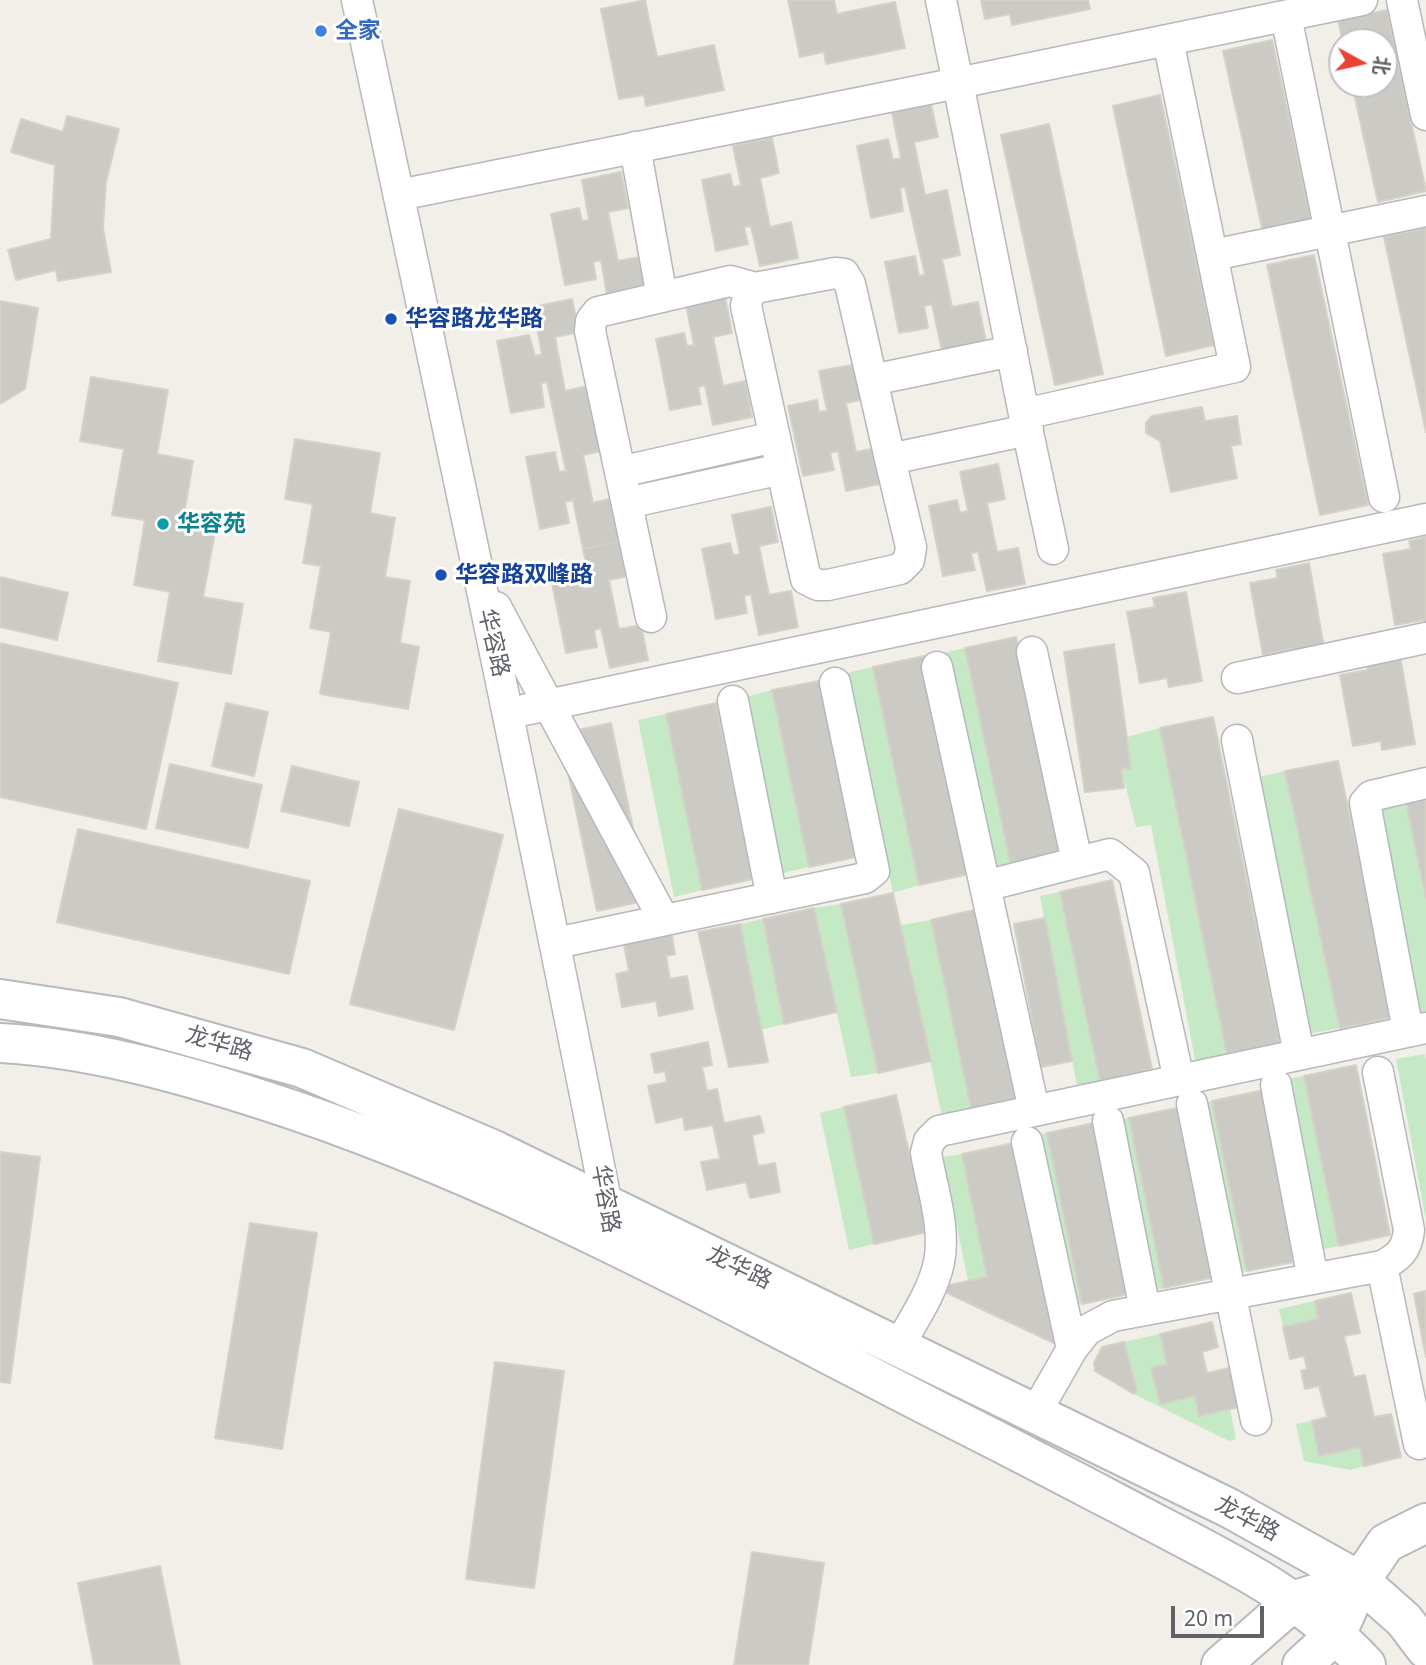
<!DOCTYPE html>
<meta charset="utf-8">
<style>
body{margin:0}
#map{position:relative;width:1426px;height:1665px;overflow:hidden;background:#f1efe8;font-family:"Noto Sans","Noto Sans SC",sans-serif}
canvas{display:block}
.north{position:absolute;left:1328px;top:28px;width:70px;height:70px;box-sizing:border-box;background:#fff;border:2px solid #bfc1c3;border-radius:50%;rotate:98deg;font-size:19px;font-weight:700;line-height:28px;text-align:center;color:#5f6368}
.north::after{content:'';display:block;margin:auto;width:24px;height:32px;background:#ea4335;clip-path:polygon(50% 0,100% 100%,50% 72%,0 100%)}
.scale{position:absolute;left:1171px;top:1606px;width:93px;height:32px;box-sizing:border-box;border:4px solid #5f6368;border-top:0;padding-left:9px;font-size:21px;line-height:24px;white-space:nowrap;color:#5f6368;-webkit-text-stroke:5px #fff;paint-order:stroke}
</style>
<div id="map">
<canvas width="1426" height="1665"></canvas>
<div class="north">北</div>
<div class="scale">20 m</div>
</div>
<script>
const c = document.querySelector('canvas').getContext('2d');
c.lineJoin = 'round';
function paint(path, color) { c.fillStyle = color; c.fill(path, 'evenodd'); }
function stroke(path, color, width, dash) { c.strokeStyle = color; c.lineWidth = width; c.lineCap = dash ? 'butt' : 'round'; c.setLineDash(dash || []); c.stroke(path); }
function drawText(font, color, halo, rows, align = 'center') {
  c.font = font + ' "Noto Sans","Noto Sans SC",sans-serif'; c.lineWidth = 6; c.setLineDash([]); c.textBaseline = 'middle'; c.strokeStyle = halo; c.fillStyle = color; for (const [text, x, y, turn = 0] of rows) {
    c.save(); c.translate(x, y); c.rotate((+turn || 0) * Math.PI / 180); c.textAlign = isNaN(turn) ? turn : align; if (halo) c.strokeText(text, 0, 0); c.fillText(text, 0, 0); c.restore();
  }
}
paint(new Path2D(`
 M965,648l46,218 -24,4 -44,-217z
 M873,667l46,218 -26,8 -46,-220z
 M772,690l37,177 -30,7 -36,-176z
 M666,714l36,176 -28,7 -36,-177z
 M1160,728l67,326 -32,6 -44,-235 -15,2 -15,-59 9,1 -3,-32z
 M1285,771l55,257 -32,6 -49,-257z
 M1406,802l20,96v115l-6,1 -41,-205z
 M1060,892l40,189 -23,4 -37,-189z
 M841,904l37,169 -27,4 -37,-169z
 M763,919l21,105 -23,6 -21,-106z
 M931,920l40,188 -29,8 -41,-191z
 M1425,1054l1,6v160l-30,-161z
 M1304,1076l35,170 -20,4 -33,-171z
 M1212,1101l35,170 -17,4 -32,-171z
 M844,1107l30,137 -25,6 -29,-137z
 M1129,1118l35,170 -15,4 -34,-171z
 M1047,1133l35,171 -13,2 -36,-169z
 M962,1154l25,123 -19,4 -25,-124z
 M1315,1301l3,18 -35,8 -4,-18z
 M1160,1334l7,30 -16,4 44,28 5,20 30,-7 6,30 -7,2 -95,-47 2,-3 -12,-49z
 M1312,1421l7,35 41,-9 4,19 -14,4 -46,-9 -8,-37z`), '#c5e8c5');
const building = new Path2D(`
 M645,0l12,57 57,-12 10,45 -78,16 -2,-11 -25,4 -18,-90z
 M788,0h46l3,14 58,-12 10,46 -79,16 -2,-12 -24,5z
 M981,0h107l2,9 -78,16 -2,-11 -25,5z
 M1387,10l39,181 -48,11 -26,-118h32v-42h-41l-5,-22z
 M1272,40l39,181 -48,11 -40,-181z
 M1160,95l54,250 -48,11 -53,-250z
 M931,104l7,33 -24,5 11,53 22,-5 13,65 -18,4 10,48 26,-5 8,40 -44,9 -10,-47 -8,2 4,22 -29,5 -14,-71 30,-6 4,20 6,-1 -20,-88 -5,1 3,23 -32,7 -14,-72 31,-7 5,21 8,-2 -9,-46z
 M67,116l52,13 -13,53 -3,46 8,44 -53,9 -2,-11 -40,10 -8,-30 43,-11 4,-74 -44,-13 10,-33 42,13z
 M1049,124l54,250 -48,11 -54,-250z
 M772,138l7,35 -19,5 10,49 21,-5 7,36 -38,8 -9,-40 -7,1 4,17 -32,7 -14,-71 28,-6 3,13 8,-2 -8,-39z
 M621,172l7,36 -20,4 10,49 22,-4 7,35 -39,8 -7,-40 -8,2 3,17 -31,6 -14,-71 28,-6 3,13 7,-1 -7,-40z
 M1426,228v204l-42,-195z
 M1314,255l54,250 -48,10 -53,-250z
 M725,297l7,36 -19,4 10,49 22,-5 7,36 -39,8 -8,-40 -7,2 3,17 -31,6 -14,-71 28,-6 3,13 7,-1 -8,-40z
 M572,299l7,33 -24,5 10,54 23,-5 13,65 -18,4 10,48 20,-5 8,43 -38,8 -10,-49 -8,2 4,21 -29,6 -14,-72 29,-5 4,20 7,-1 -19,-89 -6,1 3,24 -33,6 -14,-72 32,-6 6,21 7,-2 -9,-47z
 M0,301l38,7 -13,81 -25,15z
 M858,364l7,35 -19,4 10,49 21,-4 7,35 -38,8 -8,-40 -8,2 4,17 -31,6 -15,-70 29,-6 2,12 8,-1 -8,-40z
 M91,377l77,13 -11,64 36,7 -11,66 33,5 -12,65 40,7 -12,70 -73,-13 12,-69 -36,-7 11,-65 -33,-5 12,-66 -44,-8z
 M1202,407l3,14 32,-5 4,28 -10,2 6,32 -66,14 -11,-51 -14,-8v-10l6,-7z
 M295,439l85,14 -10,60 25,5 -10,59 25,4 -10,62 19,4 -11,62 -88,-15 11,-62 -21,-4 11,-62 -18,-3 10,-59 -28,-5z
 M998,464l7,35 -18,4 10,49 21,-4 7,36 -38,7 -9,-39 -7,1 4,17 -32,6 -14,-70 28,-6 3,13 8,-2 -8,-39z
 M771,507l7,35 -19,4 10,49 22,-4 7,36 -39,8 -8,-41 -7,2 3,17 -31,6 -14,-70 28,-6 3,12 7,-1 -8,-39z
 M1426,537v92l-3,-9 -28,5 -12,-71 28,-5 -2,-8z
 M621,541l7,35 -19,4 10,49 22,-4 7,35 -38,8 -9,-40 -7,2 3,17 -31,6 -14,-70 28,-6 3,12 8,-1 -8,-39z
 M1309,563l16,90 -33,6 -1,-10 -28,6 -13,-72 28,-5 -2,-8z
 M0,577l68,16 -11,47 -57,-13z
 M1186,592l16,89 -33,6 -2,-9 -27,5 -13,-71 28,-5 -2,-9z
 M1016,637l46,218 -51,11 -46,-218z
 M0,643l178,40 -32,146 -146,-32z
 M1114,644l17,125 -10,-1 3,20 -39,4 -21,-140z
 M1400,655l15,89 -33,6 -1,-9 -28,5 -13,-71 28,-5 -2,-9z
 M924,656l46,218 -51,11 -46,-218z
 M824,680l37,176 -52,11 -37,-177z
 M226,703l42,9 -14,64 -42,-10z
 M716,703l37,176 -51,11 -36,-176z
 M1213,717l67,326 -53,11 -67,-326z
 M611,723l37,177 -51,11 -37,-177z
 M1338,761l55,256 -53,11 -55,-257z
 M170,764l92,21 -14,63 -92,-20z
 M292,766l67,16 -10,44 -68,-15z
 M1426,797v101l-20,-96z
 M399,809l104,26 -49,195 -104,-26z
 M78,829l232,52 -21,93 -232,-52z
 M1112,880l40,189 -52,12 -40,-189z
 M893,893l38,168 -53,12 -37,-169z
 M814,908l23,104 -53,12 -21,-105z
 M983,908l40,189 -52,11 -40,-188z
 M1045,918l27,143 -31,6 -27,-143z
 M740,924l28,138 -39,5 -31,-135z
 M671,930l4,24 -9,2 4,23 17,-3 6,33 -34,7 -3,-15 -34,6 -6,-33 13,-3 -6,-32z
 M708,1042l4,23 -10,2 5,24 10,-2 7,34 36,-7 4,16 -12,3 6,31 17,-3 5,29 -30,6 -4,-16 -39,8 -6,-28 19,-3 -7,-34 -28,5 -2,-13 -27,6 -8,-37 19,-4 -2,-11 -10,2 -4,-19z
 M1356,1065l34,170 -51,11 -35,-170z
 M1264,1090l35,171 -52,10 -35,-170z
 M896,1095l31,137 -53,12 -30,-137z
 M1181,1107l34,170 -51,11 -35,-170z
 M1099,1122l35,171 -52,11 -35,-171z
 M1014,1143l42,201 -111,-52 4,-7 38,-8 -25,-123z
 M0,1152l40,5 -30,226 -10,-1z
 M250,1223l67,10 -35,216 -67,-11z
 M1426,1291v66l-12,-63z
 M1351,1293l9,40 -16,3 10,41 11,-2 9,42 17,-3 10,43 -37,9 -4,-19 -41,9 -7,-35 15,-4 -8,-31 -14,3 -4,-18 6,-2 -3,-13 -14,3 -7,-32 35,-8 -3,-18z
 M1212,1322l6,25 -16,5 5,21 22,-5 10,39 -40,9 -4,-20 -35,8 -9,-36 16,-4 -7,-30z
 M1124,1342l13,49 -3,3 -39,-23 -1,-8 8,-16z
 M495,1362l69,9 -30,217 -68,-9z
 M752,1552l72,11 -16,102h-74z
 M160,1566l20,99h-86l-16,-82z`);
paint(building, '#cccac5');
stroke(building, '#d6d1c6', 2);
const minor = new Path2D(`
 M357,0c87,407 173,813 253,1221
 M941,0l17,83 404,-83
 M1402,0l24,115
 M1286,16l98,481
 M635,147l27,150
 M399,195l559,-112 66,331 211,-47 -67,-327
 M1213,255l213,-44
 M1012,351l-140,29 18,79 138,-29
 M872,380l-22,-96 -6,-10 -9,-1 -80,15 -7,8 -2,10 60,273 12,6h10l72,-16 9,-9 2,-13 -21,-88
 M1024,414l29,135
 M620,472l154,-35
 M627,503l155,-34
 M496,607l168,313
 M651,617l-61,-286 1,-10 7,-9 132,-31 25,7
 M1032,652l45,210
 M937,667l48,219
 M1237,678l189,-40
 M733,701l39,197
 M510,713l916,-194
 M1237,740l62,314
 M556,943l309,-65 9,-7 -39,-188
 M1408,1031l-43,-228 6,-7 55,-13
 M1276,1085l37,194
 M1192,1104l64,316
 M1034,1110l-49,-224 125,-32 24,19 45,207
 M1108,1121l37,189
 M1027,1142l45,207
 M1382,1266l37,178
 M899,1346c14,-26 34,-54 40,-84 7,-34 -7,-74 -13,-109l3,-12 10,-10 487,-103
 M1036,1412l36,-63 15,-19 26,-14 269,-50c17,-9 25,-16 27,-36l-31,-158`);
const secondary = new Path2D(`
 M0,999l119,18 183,51 190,81 737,359 131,73 44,39 22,29
 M0,1043c88,5 176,29 260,56 242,77 464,203 690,318 68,34 136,70 203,105 82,43 149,74 213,143
 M1221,1665l74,-65 23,-7
 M1302,1665l35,-32 23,-52 26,-38 40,-20`);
stroke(minor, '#b5b8bc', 33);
stroke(secondary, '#b6babf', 42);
stroke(minor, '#fff', 30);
stroke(secondary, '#fff', 38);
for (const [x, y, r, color] of [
 [321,31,7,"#3f7fe0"],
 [391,319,7,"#1a4fb4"],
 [163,524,7,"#0f9aa8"],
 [441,575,7,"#1a4fb4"]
]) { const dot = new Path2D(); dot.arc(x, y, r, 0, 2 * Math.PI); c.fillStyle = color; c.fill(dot); stroke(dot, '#fff', 2.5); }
drawText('bold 23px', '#366cbe', '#fff', [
 ["全家",335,31]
], 'left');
drawText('bold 23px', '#164399', '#fff', [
 ["华容路龙华路",405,319],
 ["华容路双峰路",455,575]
], 'left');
drawText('bold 23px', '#0d838f', '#fff', [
 ["华容苑",177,524]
], 'left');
drawText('23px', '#5f6368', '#fff', [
 ["华容路",493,643,77],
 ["龙华路",219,1044,16],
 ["华容路",605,1199,80],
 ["龙华路",739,1268,26],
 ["龙华路",1247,1519,28]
]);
</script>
